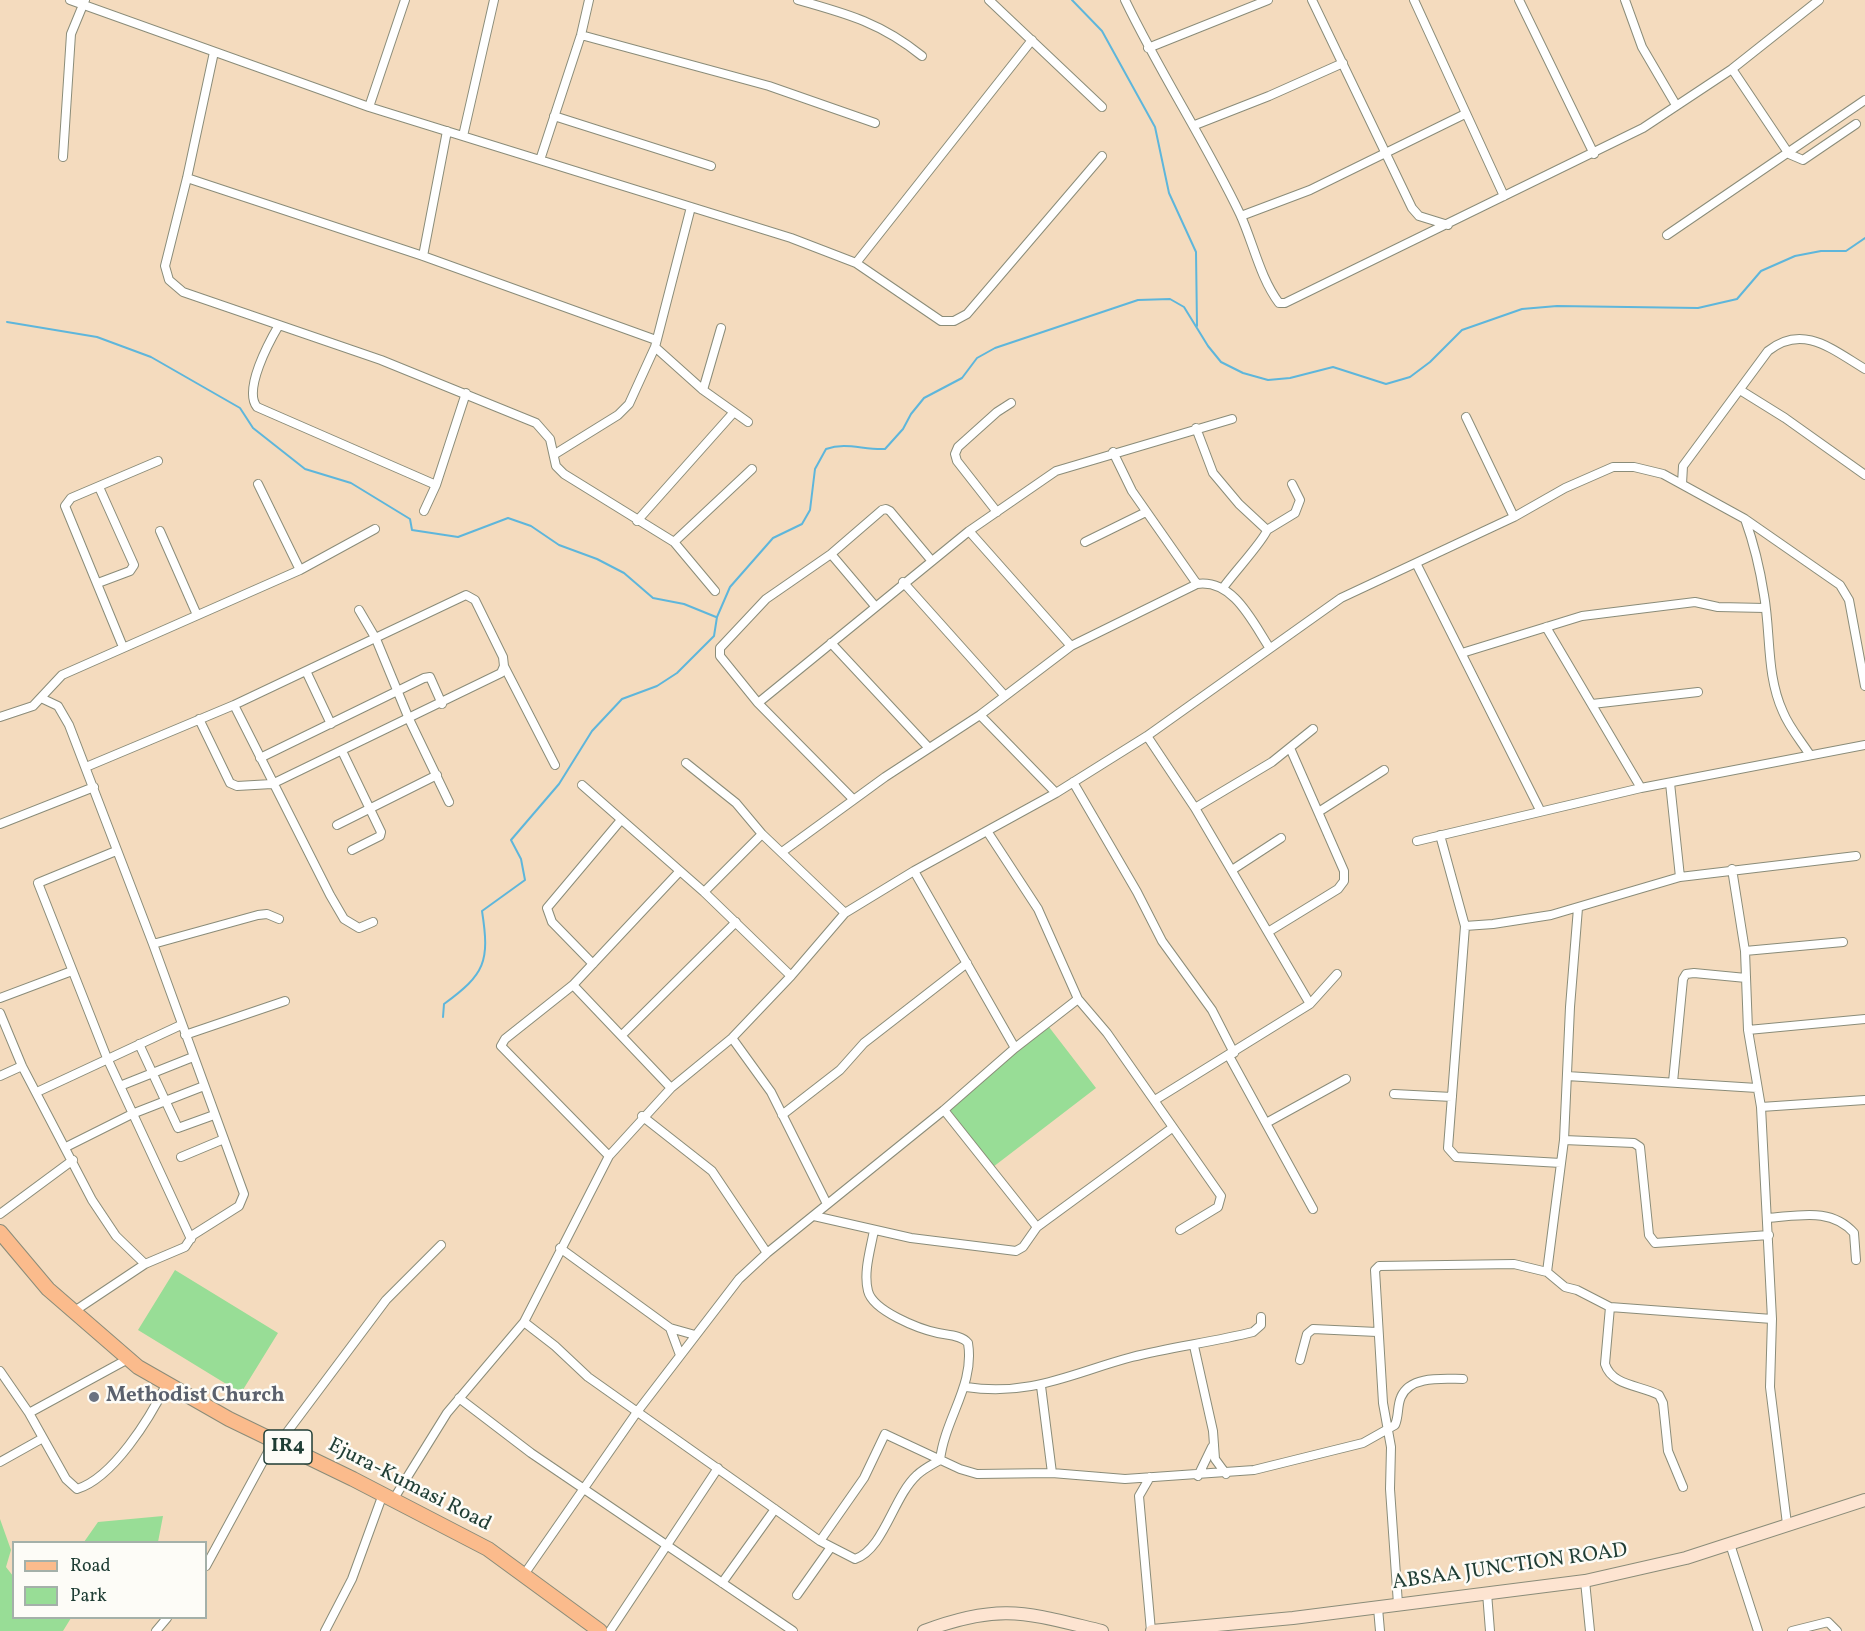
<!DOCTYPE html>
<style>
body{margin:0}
#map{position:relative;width:1865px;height:1631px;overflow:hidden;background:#f4dbbe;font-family:Vollkorn,serif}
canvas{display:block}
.legend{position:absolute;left:12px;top:1541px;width:195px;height:78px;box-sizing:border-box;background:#fdfcf7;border:2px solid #a4b0a9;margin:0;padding:8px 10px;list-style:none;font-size:18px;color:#1f3d34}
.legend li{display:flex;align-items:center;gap:12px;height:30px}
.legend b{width:30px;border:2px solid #a4b0a9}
</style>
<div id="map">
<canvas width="1865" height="1631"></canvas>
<ul class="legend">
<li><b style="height:8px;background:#fbbb8c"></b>Road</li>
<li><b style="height:16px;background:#98dd96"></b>Park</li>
</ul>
</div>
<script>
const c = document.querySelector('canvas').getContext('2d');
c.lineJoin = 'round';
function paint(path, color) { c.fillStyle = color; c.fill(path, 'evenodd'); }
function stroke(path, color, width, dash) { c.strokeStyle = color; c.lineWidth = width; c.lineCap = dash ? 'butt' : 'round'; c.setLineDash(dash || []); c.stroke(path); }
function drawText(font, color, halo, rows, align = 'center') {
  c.font = font + ' Vollkorn,serif'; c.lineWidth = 5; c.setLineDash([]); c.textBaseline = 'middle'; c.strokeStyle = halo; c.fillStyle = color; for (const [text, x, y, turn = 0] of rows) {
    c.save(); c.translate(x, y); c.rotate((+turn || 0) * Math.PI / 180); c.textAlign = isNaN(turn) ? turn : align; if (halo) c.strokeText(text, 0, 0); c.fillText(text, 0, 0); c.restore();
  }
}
paint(new Path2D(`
 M1049,1027l47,61 -103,79 -47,-62z
 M175,1270l103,63 -37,60 -103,-63z
 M163,1516l-5,26h-74l14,-20z
 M0,1519l11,31 -5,17 7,9 1,42h57l-8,13h-63z`), '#98dd96');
stroke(new Path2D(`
 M1072,0l30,31 53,96 14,66 27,59 1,74
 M7,322l90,15 54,20 89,51 13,20 52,41 46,14 59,36 2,11 46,7 50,-19 23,8 28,19 38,14 27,14 29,25 31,6 32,13
 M443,1017l1,-13c41,-30 46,-42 38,-93l43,-31 -4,-21 -10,-19 48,-56 33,-53 30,-32 35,-13 20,-13 37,-37 3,-19 13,-30 43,-49 29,-14 8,-14 5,-41 11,-20c20,-7 37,1 59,0l18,-20 8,-15 13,-16 38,-20 15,-20 18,-10 143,-48 32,-1 14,8 24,39 13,16 22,11 25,7 22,-2 43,-11 53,17 24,-7 20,-15 32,-32 60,-21 35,-3 141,2 39,-9 24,-28 34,-15 26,-5h25l19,-13`), '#5eb6db', 2);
const street = new Path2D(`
 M70,0l299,107 422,131 65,25 85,58h13l13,-7 135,-158
 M798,0c50,14 83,23 124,56
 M989,0l113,107
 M1125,0c35,73 80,141 115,214 13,28 20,64 39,89h6l358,-175 89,-59 87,-69
 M1312,0l100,208 7,8 29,9
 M1414,0l90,196
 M1519,0l75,154
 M1625,0l17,47 34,58
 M581,35l188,51 106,37
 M1148,48l120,-48
 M214,52l-27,126 -22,88 4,14 14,12 198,68 155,63 14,16 6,27 8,8 110,68 78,-73
 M1732,69l57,85 14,6 53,-36
 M369,107l36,-107
 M554,116l157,50
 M1195,125l74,-29 74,-33
 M463,136l31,-136
 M63,157l8,-123 14,-34
 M540,160l41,-125 8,-35
 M187,178l236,78 233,84
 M1241,216l69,-26 155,-76
 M1667,235l198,-135
 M423,256l24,-125
 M856,263l176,-223
 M279,325c-10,17 -36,65 -22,82l179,78
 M655,347l48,43 45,32
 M703,390l18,-62
 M1740,390l45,28 80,57
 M1466,417l48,100
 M1196,428l17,45 26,31 28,26c-2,9 -36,46 -44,58
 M1113,452l19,39 65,93
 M555,454l63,-39 11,-11 26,-57 36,-140
 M258,484l42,86
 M1682,484l1,-18 85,-115c35,-28 65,-1 97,18
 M424,511l12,-26 30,-92
 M997,512l-40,-51 -2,-7 3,-7 39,-35 14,-9
 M1745,519c9,25 15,50 19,76 7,39 2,80 19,117 6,15 18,29 27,43
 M637,521l97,-109
 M1267,530l28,-17 5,-13 -8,-16
 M160,531l37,84
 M969,531l102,115
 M674,542l41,49
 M1085,542l61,-30
 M831,554l44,52
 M1416,563l124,247
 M903,582l102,114
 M98,583l32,-12 4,-6 -35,-78
 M359,610l17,29 33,80 40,83
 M1546,627l95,161
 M831,643l97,104
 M123,647l-58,-141 6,-8 87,-37
 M1462,653l120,-37 113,-14 23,5 47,1
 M504,666l51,99
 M306,671l25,53
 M41,698l17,8 11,19 84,219 91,250 -5,12 -46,29 -8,12 -40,17 -72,48
 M758,703l211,-172 87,-60 176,-52
 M1592,704l106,-12
 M234,705l96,190 14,24 15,9 14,-6
 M980,715l76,78
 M0,717l33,-11 29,-31 238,-105 75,-41
 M1147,736l48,72 115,196
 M342,751l39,81 -1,4 -28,14
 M260,758l164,-80 6,-1 12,27
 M686,763l50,40 26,31 83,79
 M86,767l148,-62 232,-110 9,5 28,57 1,9 -3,7 -229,111 -35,2 -7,-3 -31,-64
 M1073,782l64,110 25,49 50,69 22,43
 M1670,783l10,94
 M582,785l122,107 87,84
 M853,799l-95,-96 -38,-47v-8l46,-49 65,-45 51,-44 4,-1 4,2 41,49
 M1195,808l77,-46 41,-33
 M1320,811l64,-41
 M0,824l94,-37
 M337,825l100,-50
 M987,831l51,78 40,90 29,34 114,163 -3,11 -38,23
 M1440,835l25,91 -17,222 8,9 105,6
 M1417,841l224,-53 224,-43
 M116,851l-78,32 69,175 84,181
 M782,852l103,-75 95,-62 91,-69 126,-62c36,-5 55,37 72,63
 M1732,869l13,82 3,79 13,77 11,212 -2,68 17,137
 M1232,870l49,-32
 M914,871l101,177
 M704,892l58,-58
 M1465,926l28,-2 58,-9 129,-38 176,-21
 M1268,932l70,-43 6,-8v-10l-54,-123
 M153,944l105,-29 9,-1 12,5
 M1745,951l98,-9
 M593,964l-41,-42 -5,-14 74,-88
 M573,985l98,103
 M0,998l72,-27
 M0,1013l22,53 70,134 24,36 29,28
 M1748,1030l117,-11
 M185,1035l100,-34
 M622,1035l114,-113
 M732,1038l39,54 56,112
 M139,1044l39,84 36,-13
 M1229,1056l84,153
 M0,1076l22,-10
 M1567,1076l190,12
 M1673,1082l10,-103 3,-5 8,-1 52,5
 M120,1086l73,-29
 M37,1092l144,-67
 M1394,1094l58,3
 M1155,1100l155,-96 27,-30
 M1761,1107l104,-7
 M944,1110l93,117
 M782,1115l58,-45 24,-27 103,-80
 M642,1116l70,55 55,82
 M1268,1122l78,-43
 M1564,1140l70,3 6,4 9,88 6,8 114,-8
 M66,1147l66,-33 72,-28
 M609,1156l-108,-110 4,-7 68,-54 106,-113
 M181,1157l43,-18
 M0,1214l73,-54
 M814,1216l97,22 105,13 7,-4 14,-20 135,-99
 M1767,1218c32,-2 64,-11 87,15l2,27
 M874,1230c-3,18 -11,42 -6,61 5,20 51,38 70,42 9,2 24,2 30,10 7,42 -23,75 -28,117
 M560,1248l110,80 25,7
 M1547,1272l17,-132 6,-133 8,-99
 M1610,1307l-5,57c7,22 35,21 54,31l4,8 5,48 15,36
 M524,1322l31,24 33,31 232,164 35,18c29,-10 38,-62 62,-84 6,-6 16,-11 23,-15
 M670,1328l10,27
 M1194,1346l19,85 2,28 11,15
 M1300,1360l7,-26 6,-5 64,3
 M0,1371l29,42 37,66 11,10c36,-11 73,-71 89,-104
 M1041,1386l11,87
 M966,1387c64,10 106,-14 166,-30 40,-10 81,-15 121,-25l8,-7v-8
 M459,1398l72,55 262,178
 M29,1413l99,-54
 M279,1443l107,-143 55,-55
 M0,1462l43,-24
 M1198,1476l14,-29
 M1150,1477l-11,19 12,135
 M393,1500l54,-87 77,-91 85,-166 62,-68 61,-50 59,-62 54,-63 69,-42 142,-78 91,-57 194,-138 173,-81 51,-29 48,-21h21l29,7 82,45 95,66 9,15 16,86
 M820,1541l44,-63 21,-44 75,35 17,5 75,-1 73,6 129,-9 109,-27 32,-18c4,-9 2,-19 6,-28 9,-22 43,-18 62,-18
 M1730,1544l28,87
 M206,1566l68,-125
 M523,1576l114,-164 102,-133 28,-26 177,-143 71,-62 63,-49
 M1585,1581l5,50
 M722,1583l53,-74
 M1487,1593l3,38
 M797,1595l34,-48
 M1398,1604l-8,-115 1,-42 -8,-44 -8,-133 4,-4 135,-2 33,8 18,15 12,3 33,17 162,12
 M1378,1608l2,23
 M156,1631l11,-13
 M325,1631l27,-52 31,-85
 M610,1631l108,-163
 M1792,1631l36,-9 9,9`);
const secondary = new Path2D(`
 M924,1631c77,-29 103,-18 178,0
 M1152,1631l141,-13 292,-37 101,-23 179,-58`);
const primary = new Path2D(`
 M0,1232l48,57 90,78 91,52 124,60 135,70 112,82`);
stroke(street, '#8a8c79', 10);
stroke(secondary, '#8a8c79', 14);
stroke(primary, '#8a8c79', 16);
stroke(street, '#fff', 8);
stroke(secondary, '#fde4d1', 12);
stroke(primary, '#fbbb8c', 14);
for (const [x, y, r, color] of [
 [94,1397,6,"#6b7280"]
]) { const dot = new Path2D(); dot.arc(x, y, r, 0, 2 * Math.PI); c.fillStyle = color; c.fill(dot); stroke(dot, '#fdfcf7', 2); }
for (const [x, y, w] of [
 [288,1447,48]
]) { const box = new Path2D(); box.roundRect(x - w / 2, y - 17, w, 34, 4.5); c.fillStyle = '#fdfcf7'; c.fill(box); stroke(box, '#1f3d34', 1.5); }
drawText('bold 20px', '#1f3d34', null, [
 ["IR4",288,1447]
]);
drawText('bold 21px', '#5b616d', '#fdfcf7', [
 ["Methodist Church",106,1397]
], 'left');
drawText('21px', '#1f3d34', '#fdfcf7', [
 ["Ejura-Kumasi Road",409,1486,27],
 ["ABSAA JUNCTION ROAD",1510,1568,-8]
]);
</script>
